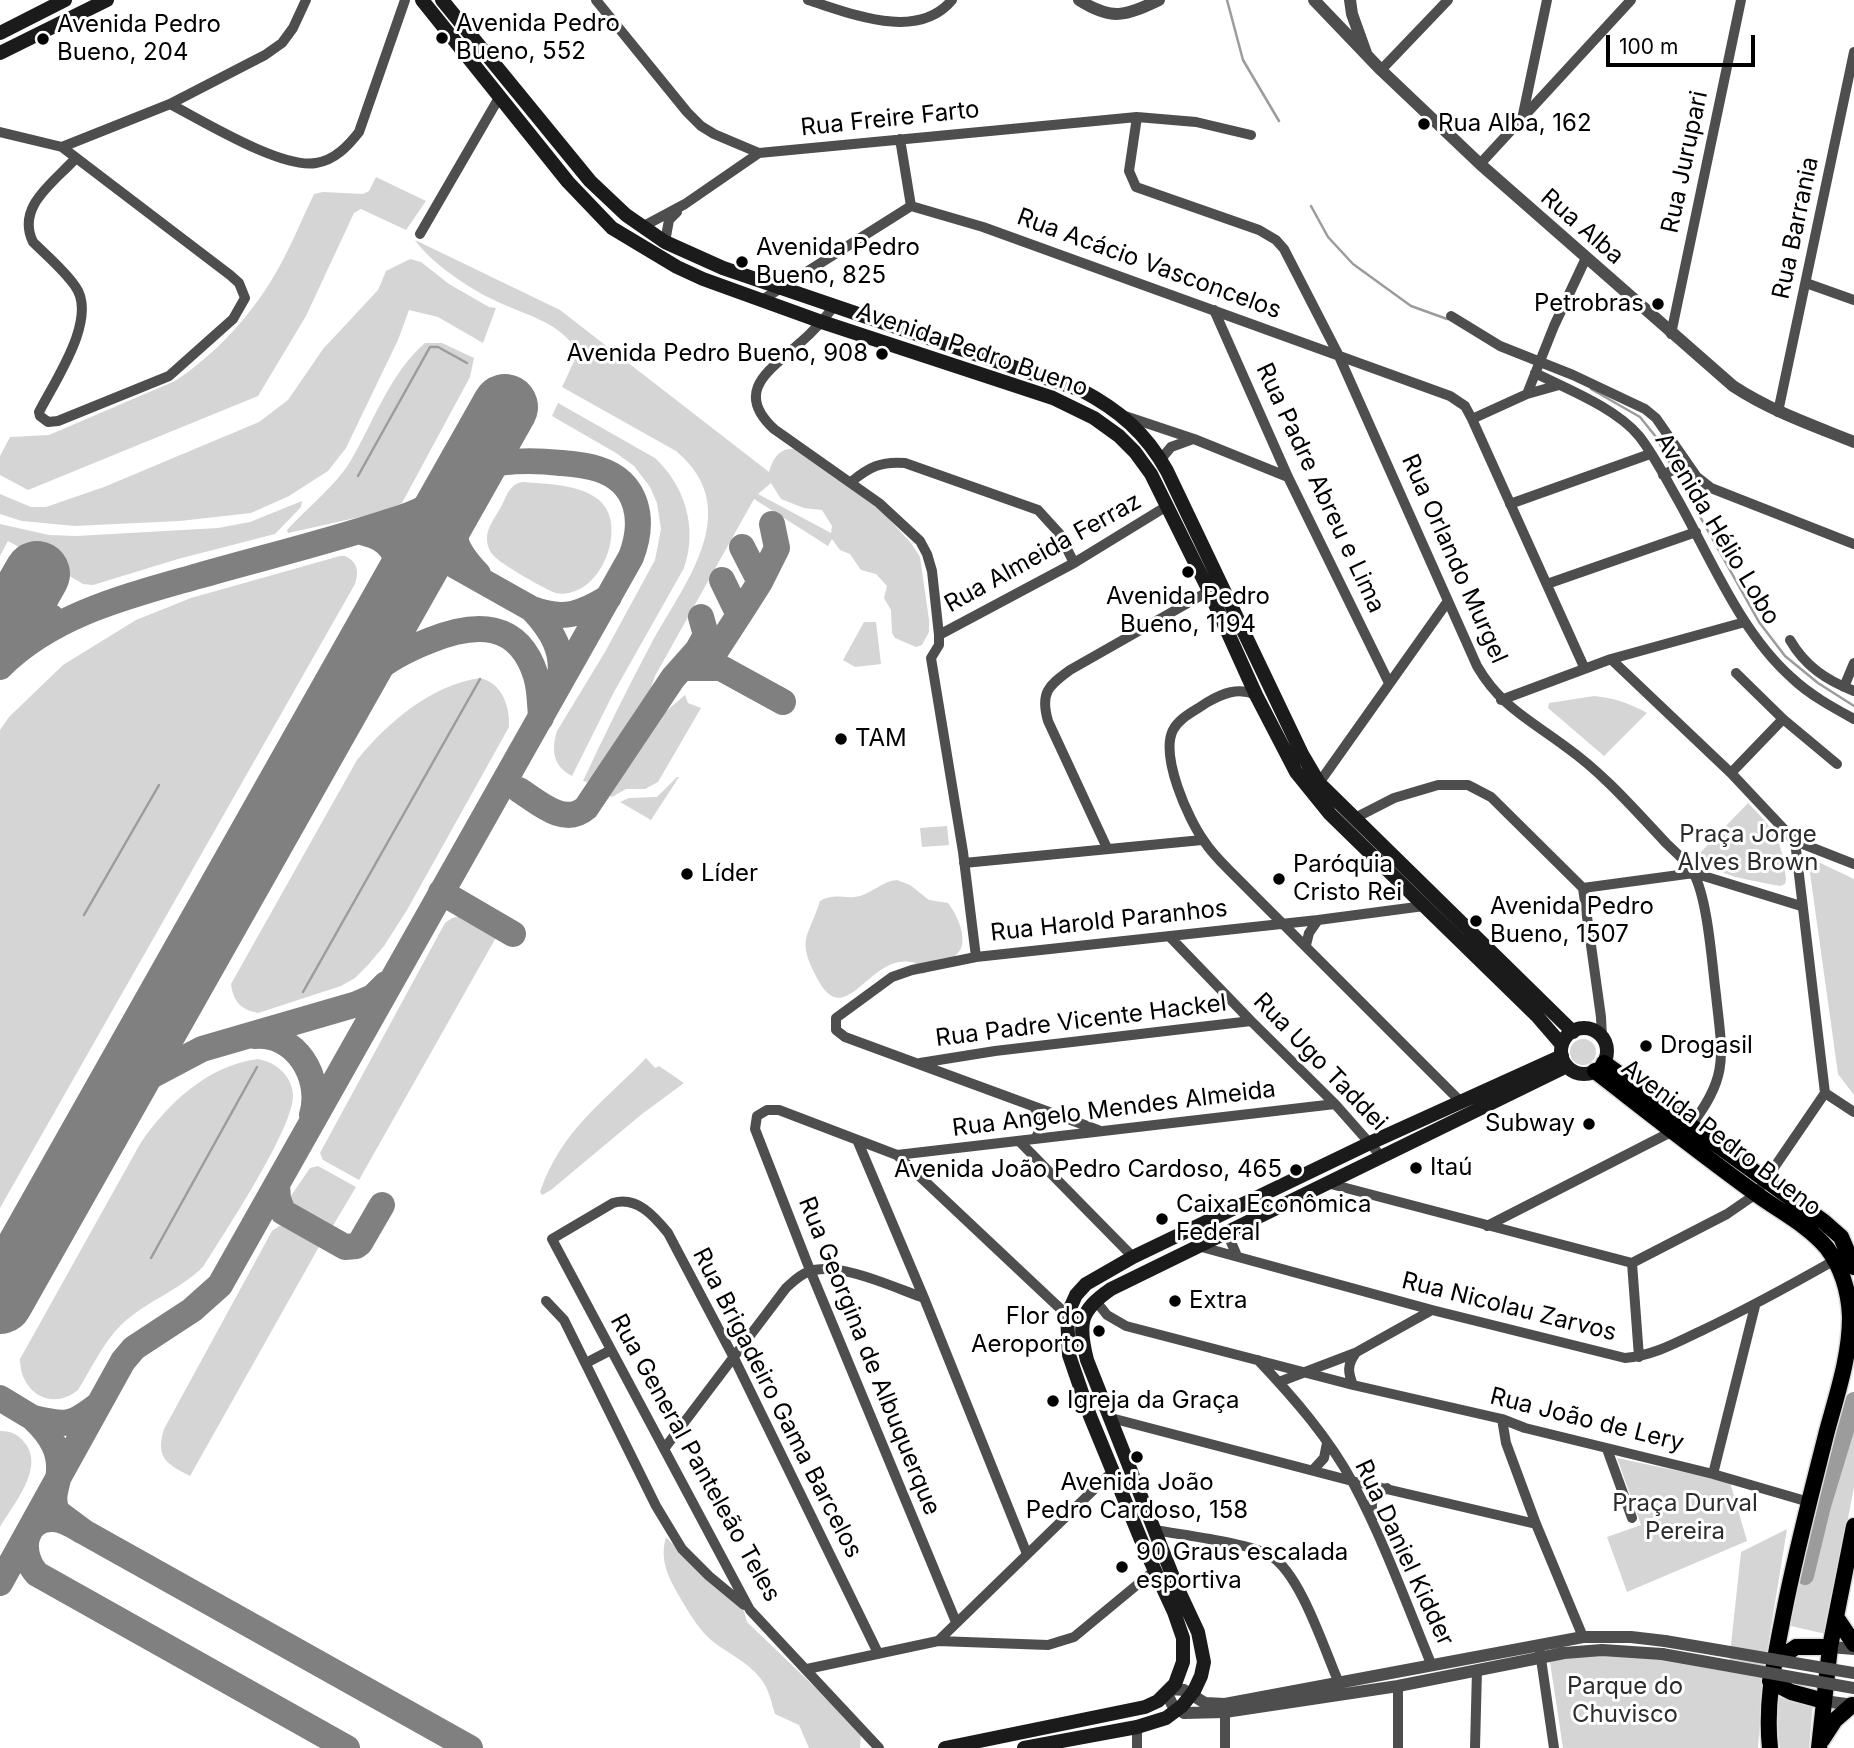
<!DOCTYPE html>
<meta charset="utf-8">
<style>
body{margin:0}
#map{position:relative;width:1854px;height:1748px;overflow:hidden;background:#fff;font-family:Inter,sans-serif}
canvas{display:block}
.scale{position:absolute;left:1606px;top:35px;width:149px;height:32px;box-sizing:border-box;border:4px solid #000;border-top:0;padding-left:9px;font-size:21px;line-height:24px;white-space:nowrap;color:#000;-webkit-text-stroke:5px #fff;paint-order:stroke}
</style>
<div id="map">
<canvas width="1854" height="1748"></canvas>
<div class="scale">100 m</div>
</div>
<script>
const c = document.querySelector('canvas').getContext('2d');
c.lineJoin = 'round';
function paint(path, color) { c.fillStyle = color; c.fill(path, 'evenodd'); }
function stroke(path, color, width, dash) { c.strokeStyle = color; c.lineWidth = width; c.lineCap = dash ? 'butt' : 'round'; c.setLineDash(dash || []); c.stroke(path); }
function drawText(font, color, halo, rows, align = 'center') {
  c.font = font + ' Inter,sans-serif'; c.lineWidth = 6; c.setLineDash([]); c.textBaseline = 'middle'; c.strokeStyle = halo; c.fillStyle = color; for (const [text, x, y, turn = 0] of rows) {
    c.save(); c.translate(x, y); c.rotate((+turn || 0) * Math.PI / 180); c.textAlign = isNaN(turn) ? turn : align; if (halo) c.strokeText(text, 0, 0); c.fillText(text, 0, 0); c.restore();
  }
}
paint(new Path2D(`
 M376,177l50,24 -20,29 -45,-21 -7,4 -48,103 -48,80 -230,94 -28,-15v-19l10,-19 39,-2 126,-54c38,-25 72,-61 96,-100 17,-27 29,-58 43,-87l9,-2 40,2 6,-3z
 M415,240l145,70 209,162c4,-13 10,-25 27,-23l82,58 33,36 9,14 9,63v12l-7,13 -6,2 -21,-9 -3,-5 -1,-23 -7,-12 3,-12 -11,-12 -15,-4 -11,-16 -10,-4 -8,-11 -4,7 -74,-47 -99,177 -11,33 -31,45 -26,28 -4,-1c21,-45 43,-90 67,-135 31,-59 98,-135 26,-195l-114,-64 16,-34c-16,-32 -58,-39 -86,-54 -24,-11 -63,-38 -77,-59zM771,483l10,16 23,9 18,2 10,16 -1,7 -73,-39z
 M410,259l11,3 28,22 40,23 7,1 -13,35 -45,-26 -29,-7 -11,30 -52,108 -18,23 -39,25 -38,17 -71,8 -105,5 -53,-5 -22,-7v-20l31,13h15l58,-20 155,-65 29,-22 35,-51 55,-59 8,-19z
 M425,343h17l32,15 -4,19 -68,126 -24,10 -90,20 -1,-3c20,-22 48,-44 63,-68 23,-39 40,-89 75,-119z
 M558,403l97,55c30,28 43,70 29,110l-70,124 -42,84c-19,-10 -21,-26 -15,-45l48,-79 50,-92 6,-31 -4,-26 -7,-16 -16,-21 -18,-13 -64,-37z
 M522,482c24,2 58,2 77,18 28,24 5,85 -27,92 -5,2 -11,2 -16,1 -10,-3 -53,-28 -60,-35 -6,-5 -9,-12 -9,-19 -1,-11 10,-24 15,-34 5,-10 8,-21 20,-23z
 M302,501l-1,6 -26,27 -97,25 -85,26 -10,-1 -27,-16 4,-12 -23,-12 -5,10 -24,-13 -8,15v-32l49,11 27,1 142,-8 32,-6z
 M340,556h5c13,6 14,16 10,28l-355,624v-478l9,-13 54,-52 73,-45 55,-22z
 M864,622h12l5,42 -26,3 -12,-7z
 M480,678c22,5 30,28 29,49l-102,183 -23,36 -16,19 -13,13 -14,8 -83,27c-17,-3 -25,-12 -27,-29l126,-224c30,-37 74,-75 123,-82z
 M685,695l3,8 13,5 -43,74 -13,7h-19l-14,8 -4,-2 49,-76z
 M1594,696c19,2 36,7 53,17l-43,43 -56,-48 1,-5z
 M677,777h2l-28,43 -31,-18 9,-4 28,-1z
 M1748,803c28,28 34,37 38,76l-1,5 -5,2c-27,-6 -64,-8 -82,-31z
 M947,826l2,19 -27,2 -2,-19z
 M1810,858l44,21v216l-16,-21 -29,-208z
 M897,880l13,5 19,15 19,3c8,10 17,29 14,42 -2,13 -28,25 -40,29l-7,-11c-45,-14 -69,72 -98,15 -21,-40 -9,-39 3,-77 16,-9 25,-1 40,-5 13,-4 23,-15 37,-16z
 M460,916l6,1 32,17 -139,246 -36,-20 -3,-7 125,-230 7,-5z
 M1570 1052a13 13 0 1 1 26 0a13 13 0 1 1-26 0Z
 M646,1058l9,10 4,-2 25,17 -42,31 -91,76 -9,5 -2,-3c22,-63 62,-88 106,-134z
 M258,1059c18,3 34,17 35,36 1,33 -70,140 -90,172 -25,24 -58,35 -82,58 -18,18 -30,44 -43,65 -27,22 -58,2 -58,-31l120,-215c27,-40 68,-79 118,-85z
 M318,1166l38,21 -25,42 -41,-22 -2,-7 22,-32z
 M287,1225l33,20 -130,231c-23,-12 -35,-18 -26,-47l108,-198 7,-5z
 M1854,1420v67l-28,147 -35,-8 6,-52 14,2 22,-89z
 M0,1431c10,0 18,3 24,11 22,25 -11,63 -24,85z
 M1617,1458l113,24 17,59 -120,51 -20,-55 34,-12z
 M1787,1529l-24,147 -5,72h-195l-13,-86 33,-8 48,-1 97,19 13,-120z
 M666,1537l25,27 53,47 3,11 74,71 40,42 -1,13h-51l-10,-23 -24,-11c-4,-12 -6,-25 -14,-35 -13,-17 -34,-26 -50,-39 -12,-11 -18,-21 -26,-34 -13,-23 -27,-42 -19,-69z
 M1778,1697l35,7 -4,44h-29l-4,-31z`), '#d5d5d5');
stroke(new Path2D(`
 M1227,0l16,60 36,61
 M1311,206l17,31 25,27 58,42 36,13
 M1591,389l49,28 16,20 16,30
 M1675,472l84,150 26,34 33,27 36,23
 M358,476l72,-129h8l29,16
 M84,915l75,-130
 M303,992l177,-313
 M151,1258l106,-191`), '#9c9c9c', 2.5);
stroke(new Path2D(`
 M1805,1576l17,-70 32,-105`), '#9c9c9c', 18);
stroke(new Path2D(`
 M460,499c-11,35 -7,49 18,75
 M368,529l29,4 135,76
 M365,533c36,8 38,39 31,68
 M722,580l17,35 -26,40 -31,13h39l62,34
 M760,582l17,-34 -5,-24
 M0,608l16,3
 M739,615l21,-33 -18,-35
 M3,633l48,-16
 M0,667c53,-53 128,-71 198,-91 70,-20 142,-37 211,-61 14,-5 25,-12 37,-23 10,-9 20,-21 34,-25 26,-7 54,-7 81,-4 12,1 25,2 37,6 41,13 47,52 33,88l-411,728 -28,25 -58,38 -11,13 -123,222
 M559,683c7,-30 -7,-53 -27,-74 32,12 49,5 77,-12
 M327,722c14,-17 27,-34 44,-48 17,-15 39,-26 60,-34 45,-18 88,-19 105,36 4,13 4,28 5,42
 M519,790c19,12 45,37 67,18l87,-130 24,-27 9,-16 -5,-18
 M441,892l72,42
 M254,1036c42,-4 69,42 58,79
 M108,1109l43,-33 51,-27 155,-45 16,-7 13,-13
 M277,1185l1,14 5,13 62,35 11,-1 4,-3 22,-38
 M0,1398l33,20
 M98,1405c-27,21 -32,21 -65,13 18,17 30,35 25,61 -3,13 -6,20 -1,33l27,20c-9,-5 -20,-13 -31,-13 -31,-1 -34,36 -16,55l310,174
 M84,1532l386,216`), '#808080', 26);
stroke(new Path2D(`
 M0,639l37,-65
 M0,1301l505,-894`), '#808080', 66);
const primary = new Path2D(`
 M1604,1063l220,159 17,15 13,30
 M1595,1071c53,41 106,83 160,122 24,18 53,32 72,55 15,20 22,44 23,69 0,39 -13,77 -23,114 -15,60 -31,120 -43,181 -9,46 -19,89 -14,136
 M1836,1617l18,27
 M1774,1662l22,-15h34
 M1770,1681l21,11 33,9
 M1822,1740l13,-20 17,-15
 M1819,1748l11,-101 24,-121`);
stroke(primary, '#dbdbdb', 19);
stroke(new Path2D(`
 M596,0l91,112 14,14 13,8 45,19 378,-36 59,5 55,13
 M808,0c42,13 109,42 144,0
 M1381,70l67,-70
 M170,104c33,17 111,65 146,59 19,-3 32,-17 43,-31l46,-132
 M1137,117l-8,54 7,16 123,43 17,10 8,9 54,105 139,312c23,40 53,54 89,81 38,27 68,62 100,96 9,9 23,20 28,31 14,27 18,90 22,121 6,58 14,81 -25,130
 M1522,119l25,-119
 M0,132l62,15 108,-43 95,-49 17,-12 11,-15 13,-28
 M900,139l11,67
 M62,147l168,128 9,8 6,15 -12,21 -64,57 -111,45 -10,1 -8,-6 -1,-4c15,-30 60,-94 36,-126 -11,-16 -28,-30 -42,-44 -17,-35 20,-59 42,-83
 M1480,164l151,-164
 M642,227l43,-23 74,-51
 M420,234l80,-138
 M665,242l4,-22 8,-8
 M1806,283l48,17
 M762,300l149,-94 72,21 467,169 15,10 7,13 112,248
 M835,305c-10,13 -21,26 -34,37 -29,27 -69,48 -27,87l105,74 41,38 7,13 5,17 7,64v10l-8,13 32,194 13,105
 M1214,310l74,167 101,206
 M1451,316l49,30 73,29 72,34 11,9 41,59 14,11 143,56
 M1671,334l70,-334
 M1535,373c32,16 81,35 104,63 15,19 27,43 39,64 33,59 63,133 114,178 18,17 40,29 62,41
 M1527,394l32,-9
 M1778,412l76,-360
 M1125,416l69,23 94,38
 M1472,419l55,-25 27,-68 32,-68
 M1161,459l10,-12 22,-8
 M1663,475l24,-12
 M851,482c18,-15 30,-21 54,-19l133,47 21,23 15,30
 M1510,504l140,-50
 M1547,584l149,-52
 M939,635l135,-72 93,-57
 M1790,640c15,26 36,40 64,51
 M1736,673l47,46 54,45
 M1844,687l10,-24
 M1256,695c-18,-8 -33,-2 -50,8 -11,8 -26,14 -33,27 -13,26 15,89 31,111 7,11 16,20 25,29l232,232
 M1501,700l110,-41 134,-37
 M1731,773l52,-54
 M1319,783l129,-182
 M1355,818l39,-20 44,-13h30l23,12 92,91 18,129 1,21
 M1795,841l59,23
 M1107,848l-59,-127c-8,-28 0,-35 22,-51l139,-79
 M964,863l238,-23
 M1583,888l111,-15 107,33
 M1170,937l81,84 84,83 46,52
 M1306,945l3,-12 9,-13
 M920,1063l75,-12 256,-30
 M1825,1093l29,19
 M1034,1107l5,7 3,10 -6,14
 M1098,1130l-253,-93 -9,-7v-12l56,-41 20,-7 64,-13 342,-37 106,-14
 M1019,1141l114,116
 M858,1142l66,156 103,256
 M897,1155l438,-51
 M1327,1183l305,80 95,-49 29,-20 69,-101 -30,-252 -64,-68 -120,-114
 M1487,1226l186,-95
 M1198,1246l234,64 193,48c27,-2 51,-15 76,-27 46,-22 90,-46 134,-71
 M1237,1256l-6,-14 6,-14
 M1632,1263l7,94
 M1095,1300l12,15 19,11 227,59 149,34 23,9 188,46 96,28
 M546,1301l18,19 92,186 26,43 27,27 35,29
 M1258,1360c35,37 71,78 95,123 31,58 54,122 79,183
 M586,1363l25,-13
 M1279,1382l76,-29 77,-43
 M1353,1385c-5,-12 -6,-20 2,-31
 M1111,1418l241,63 184,43
 M1502,1419l4,24 30,81 47,113
 M664,1449l122,-161c7,-6 13,-13 22,-16 29,-12 87,16 116,26
 M1607,1449l25,69
 M1313,1470l11,-12 3,-15
 M1713,1474l42,-168
 M1373,1517c-3,-17 -1,-21 14,-29
 M1155,1530c26,5 96,13 116,26 30,19 53,93 68,127
 M956,1622l-146,-352 -55,-141 2,-13 10,-6h12l118,45 170,160
 M938,1641l175,-170
 M1540,1652l14,96
 M878,1653l-144,-295 -66,-125c-14,-17 -31,-37 -55,-30l-61,36 198,371 129,138
 M807,1669l131,-28 110,4 26,-8 81,-67
 M1398,1686v62
 M1137,1748v-21
 M1225,1748v-41
 M1475,1748l2,-78`), '#4e4e4e', 10);
stroke(new Path2D(`
 M1079,0c33,21 46,16 80,0
 M1314,0l67,70 99,94 253,222c38,25 79,39 121,56
 M1350,0l2,14 14,39
 M1830,1647l24,2
 M1171,1689l13,1 21,13 20,1 358,-67h48l34,4
 M1167,1694l5,10 12,9 41,-1 173,-26 166,-33 38,-3 60,4
 M1824,1701l30,4`), '#4e4e4e', 12);
stroke(new Path2D(`
 M422,0l146,182 44,46 65,39 26,12 119,43 231,76 41,20 25,18 16,16 16,22 58,117 47,104 40,77 34,42 207,202 25,29
 M442,0l148,181 36,34 39,27 58,26 358,122c38,20 65,43 86,81l135,283 17,29 254,249
 M0,33l65,-33
 M0,53l107,-53
 M1561 1051a23 23 0 1 1 46 0a23 23 0 1 1-46 0Z
 M945,1748l200,-41 13,-6 17,-17 8,-22v-24l-9,-26 -30,-65 -54,-131 -21,-61 -2,-40 9,-20 10,-11 47,-27 237,-114 192,-87
 M1024,1748l113,-21 29,-9 16,-12 12,-15 7,-15 3,-14 -6,-30 -21,-45 -90,-227c-9,-36 -8,-49 24,-71l456,-223`), '#1b1b1b', 14);
stroke(primary, '#000', 16);
stroke(new Path2D(`
 M1665,1641l189,32
 M1662,1654l192,34`), '#4e4e4e', 12);
for (const [x, y, r, color] of [
 [442,38,7,"#000"],
 [43,39,7,"#000"],
 [1424,124,7,"#000"],
 [742,262,7,"#000"],
 [1658,304,7,"#000"],
 [882,354,7,"#000"],
 [1188,572,7,"#000"],
 [841,739,7,"#000"],
 [687,874,7,"#000"],
 [1279,879,7,"#000"],
 [1476,921,7,"#000"],
 [1646,1046,7,"#000"],
 [1589,1124,7,"#000"],
 [1416,1168,7,"#000"],
 [1296,1170,7,"#000"],
 [1162,1219,7,"#000"],
 [1175,1301,7,"#000"],
 [1099,1331,7,"#000"],
 [1053,1401,7,"#000"],
 [1137,1457,7,"#000"],
 [1122,1567,7,"#000"]
]) { const dot = new Path2D(); dot.arc(x, y, r, 0, 2 * Math.PI); c.fillStyle = color; c.fill(dot); stroke(dot, '#fff', 2.5); }
drawText('24px', '#000', '#fff', [
 ["Avenida Pedro",456,24],
 ["Bueno, 552",456,52],
 ["Avenida Pedro",57,25],
 ["Bueno, 204",57,53],
 ["Rua Alba, 162",1438,124],
 ["Avenida Pedro",756,248],
 ["Bueno, 825",756,276],
 ["Petrobras",1644,304,"right"],
 ["Avenida Pedro Bueno, 908",868,354,"right"],
 ["Avenida Pedro",1188,597,"center"],
 ["Bueno, 1194",1188,625,"center"],
 ["TAM",855,739],
 ["Paróquia",1293,865],
 ["Cristo Rei",1293,893],
 ["Líder",701,874],
 ["Avenida Pedro",1490,907],
 ["Bueno, 1507",1490,935],
 ["Drogasil",1660,1046],
 ["Subway",1575,1124,"right"],
 ["Itaú",1430,1168],
 ["Avenida João Pedro Cardoso, 465",1282,1170,"right"],
 ["Caixa Econômica",1176,1205],
 ["Federal",1176,1233],
 ["Extra",1189,1301],
 ["Flor do",1085,1317,"right"],
 ["Aeroporto",1085,1345,"right"],
 ["Igreja da Graça",1067,1401],
 ["Avenida João",1137,1483,"center"],
 ["Pedro Cardoso, 158",1137,1511,"center"],
 ["90 Graus escalada",1136,1553],
 ["esportiva",1136,1581]
], 'left');
drawText('24px', '#000', '#fff', [
 ["Rua Freire Farto",890,119,-6],
 ["Rua Jurupari",1685,162,-78],
 ["Rua Alba",1582,227,41],
 ["Rua Barrania",1796,228,-78],
 ["Rua Acácio Vasconcelos",1149,264,20],
 ["Avenida Pedro Bueno",972,350,19],
 ["Rua Padre Abreu e Lima",1320,488,65],
 ["Avenida Hélio Lobo",1717,529,59],
 ["Rua Almeida Ferraz",1043,553,-29],
 ["Rua Orlando Murgel",1454,559,66],
 ["Rua Harold Paranhos",1109,921,-6],
 ["Rua Padre Vicente Hackel",1081,1021,-7],
 ["Rua Ugo Taddei",1320,1062,46],
 ["Rua Angelo Mendes Almeida",1114,1109,-7],
 ["Avenida Pedro Bueno",1721,1138,37],
 ["Rua Nicolau Zarvos",1509,1307,14],
 ["Rua Georgina de Albuquerque",869,1356,68],
 ["Rua Brigadeiro Gama Barcelos",777,1403,63],
 ["Rua João de Lery",1587,1420,14],
 ["Rua General Panteleão Teles",695,1458,61],
 ["Rua Daniel Kidder",1404,1553,65]
]);
drawText('24px', '#2c2c2c', '#fff', [
 ["Praça Jorge",1748,835],
 ["Alves Brown",1748,863],
 ["Praça Durval",1685,1504],
 ["Pereira",1685,1532],
 ["Parque do",1625,1687],
 ["Chuvisco",1625,1715]
]);
</script>
